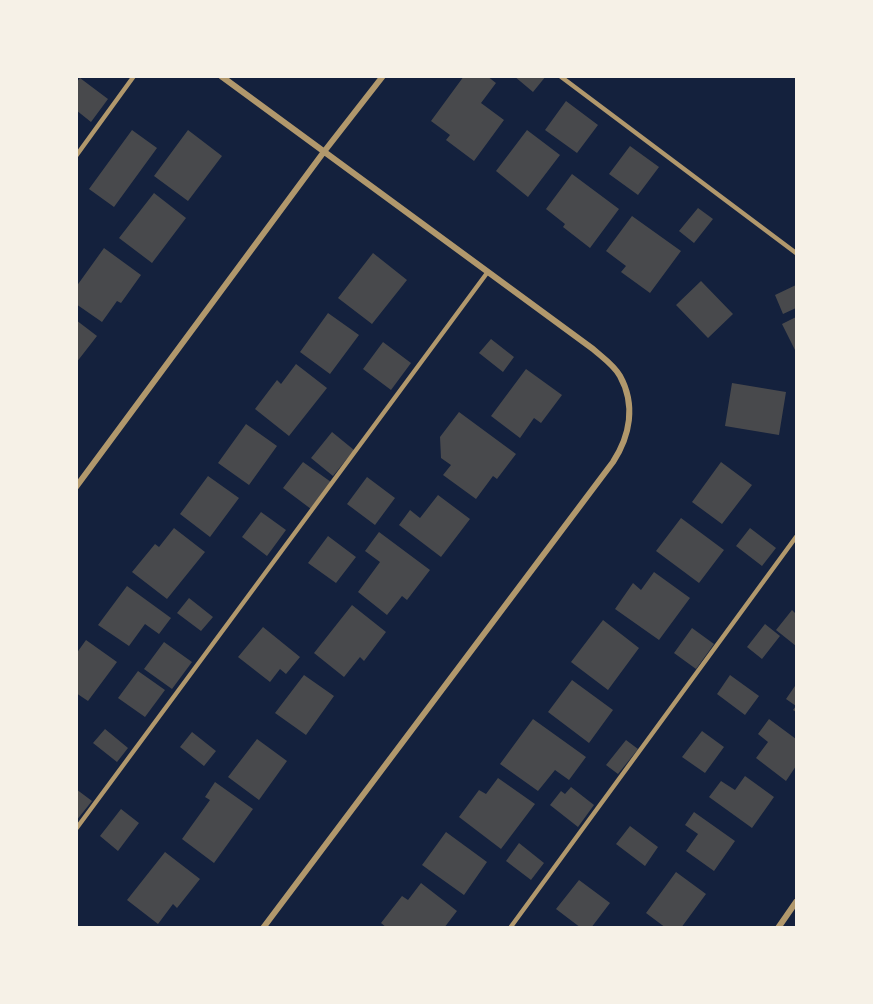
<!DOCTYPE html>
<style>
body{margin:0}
#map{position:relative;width:873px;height:1004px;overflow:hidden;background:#14213d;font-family:"Source Serif 4",serif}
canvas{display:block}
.frame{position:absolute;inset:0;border:78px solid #f6f1e7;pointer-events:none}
</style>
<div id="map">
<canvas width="873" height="1004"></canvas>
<div class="frame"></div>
</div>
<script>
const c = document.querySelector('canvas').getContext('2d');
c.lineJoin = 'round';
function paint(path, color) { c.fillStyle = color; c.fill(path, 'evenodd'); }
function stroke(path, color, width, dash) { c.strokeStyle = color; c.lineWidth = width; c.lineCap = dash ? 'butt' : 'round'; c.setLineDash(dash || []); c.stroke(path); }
paint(new Path2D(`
 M464,76h23l9,7 -15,20 23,17 -30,41 -28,-21 4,-5 -19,-14z
 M514,76h32l-13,16z
 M80,78l28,21 -17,23 -15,-12v-27z
 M566,101l32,24 -21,28 -32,-23z
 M132,130l25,18 -43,59 -25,-18z
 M188,130l34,26 -34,45 -34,-25z
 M527,130l33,25 -32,42 -32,-26z
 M630,146l29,21 -21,28 -29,-21z
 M572,174l47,35 -29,39 -27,-21 2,-3 -19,-15z
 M154,193l32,25 -34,45 -33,-25z
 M698,208l15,11 -19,24 -15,-12z
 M632,216l49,35 -31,42 -29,-21 5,-6 -20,-15z
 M104,248l37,27 -20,28 -4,-2 -15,21 -26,-18v-17z
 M373,253l34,27 -35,44 -34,-26z
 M701,281l32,33 -25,24 -32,-33z
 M796,285v23l-13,6 -8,-19z
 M328,313l31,22 -29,39 -30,-22z
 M796,317v35l-14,-28z
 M76,320l21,16 -21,27z
 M491,339l23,18 -11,15 -24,-19z
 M383,342l28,21 -20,27 -28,-21z
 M296,364l31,24 -38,48 -34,-27 22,-29 4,4z
 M526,369l36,26 -21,28 -7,-5 -14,20 -29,-22z
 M732,383l54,9 -7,43 -54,-9z
 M459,412l57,42 -19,25 -4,-3 -17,23 -33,-24 8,-10 -10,-7 -1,-21z
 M246,424l31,22 -28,39 -31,-22z
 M332,432l22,18 -21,26 -22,-18z
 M303,462l28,20 -20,27 -28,-21z
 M721,462l31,23 -30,39 -30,-22z
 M208,476l31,22 -29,39 -30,-23z
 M367,477l28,21 -20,27 -28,-21z
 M438,495l32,24 -29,38 -42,-32 11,-15 10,8z
 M261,512l25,18 -19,26 -25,-19z
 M681,518l43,32 -25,33 -43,-32z
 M174,528l31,24 -38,47 -35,-27 23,-28 4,3z
 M750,528l26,20 -14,18 -26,-20z
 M379,532l51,38 -23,30 -5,-4 -15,19 -29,-23 22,-30 -15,-11z
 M328,536l28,21 -20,26 -28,-20z
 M654,572l36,26 -31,42 -44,-31 18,-26 8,7z
 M127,586l44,32 -12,16 -14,-10 -16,22 -31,-21z
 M189,598l24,19 -12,14 -24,-18z
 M352,605l34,27 -22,29 -4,-4 -16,20 -30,-24z
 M792,610l4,4v32l-20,-16z
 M603,620l36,28 -31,42 -37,-28z
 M765,624l15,12 -18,23 -15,-12z
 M263,627l37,30 -14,17 -6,-5 -10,13 -32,-25z
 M692,628l22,16 -18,25 -22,-16z
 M86,640l31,22 -29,39 -12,-8v-39z
 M164,642l28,20 -20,27 -28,-20z
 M138,671l27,19 -20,27 -27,-19z
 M304,675l30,21 -28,39 -31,-22z
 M730,675l29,21 -14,19 -28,-21z
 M572,680l41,30 -24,33 -41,-31z
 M795,686l1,1v25l-3,-2 3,-4 -10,-7z
 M533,719l53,38 -17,23 -14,-10 -17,21 -38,-27z
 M769,719l27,20v27l-10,15 -30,-23 12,-16 -10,-8z
 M105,729l23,19 -11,14 -24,-19z
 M702,731l22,16 -19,26 -23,-16z
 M192,732l24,19 -12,15 -24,-19z
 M257,739l30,22 -28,39 -31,-23z
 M626,740l12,9 -20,25 -12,-9z
 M745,776l29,21 -22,31 -43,-31 12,-16 14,9z
 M498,778l37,26 -34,45 -42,-32 20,-27 7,4z
 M215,782l38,27 -39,54 -32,-24 28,-39 -5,-3z
 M571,787l23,18 -16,22 -28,-22 11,-14 4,3z
 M76,789l16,12 -16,20z
 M121,809l18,14 -21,28 -18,-15z
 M694,812l41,29 -21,30 -28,-20 12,-17 -13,-9z
 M630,826l28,21 -13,19 -29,-22z
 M446,832l41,30 -23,33 -42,-30z
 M519,843l25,20 -13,17 -25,-19z
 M165,852l35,27 -23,29 -4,-4 -15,20 -31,-24z
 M676,872l30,22 -25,34h-15l-20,-15z
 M579,880l31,23 -19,25h-10l-25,-19z
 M421,883l36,28 -13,17h-57l-6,-5 21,-27 6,4z`), '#48494c');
stroke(new Path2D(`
 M560,76l236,177
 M76,156l58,-80
 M76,829l411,-556
 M510,928l286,-391`), '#b1986c', 4.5);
stroke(new Path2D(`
 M221,76l372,273c9,8 21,16 27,27 16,29 10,60 -7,86l-350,466
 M76,487l247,-334 60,-77
 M778,928l18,-26`), '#b1986c', 6);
</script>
